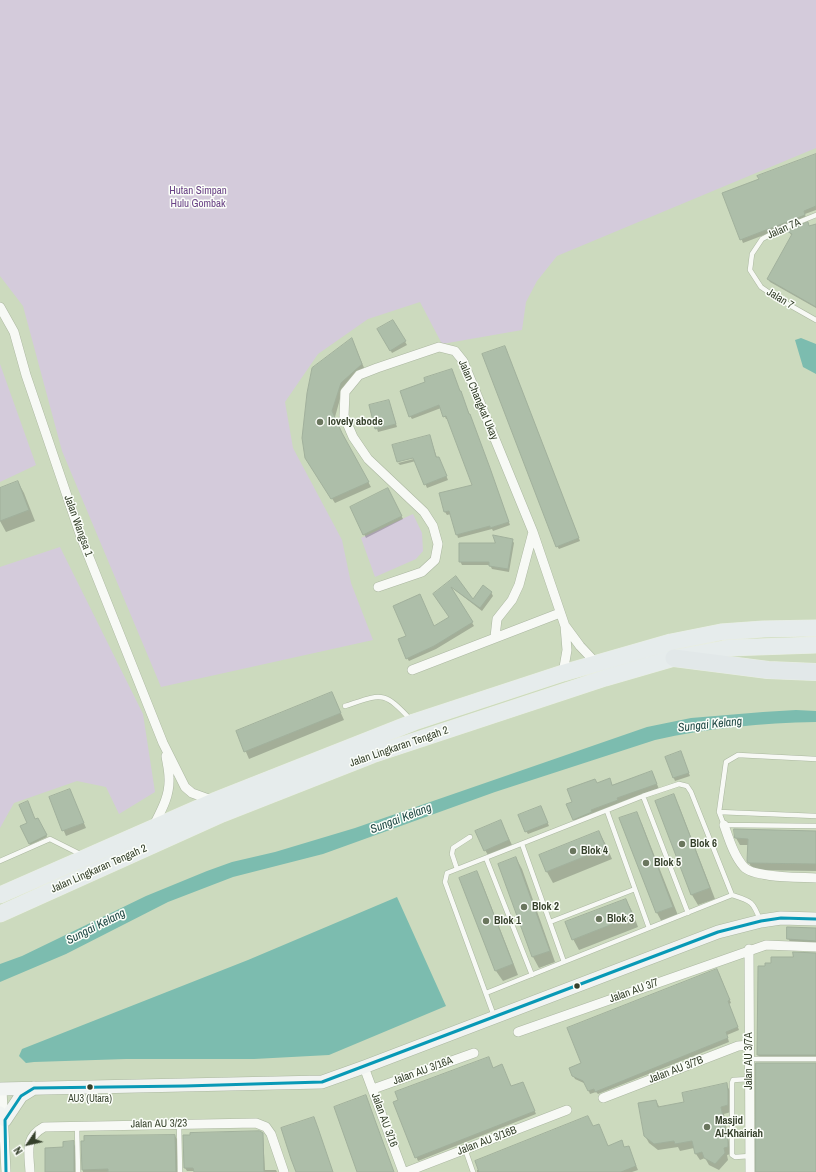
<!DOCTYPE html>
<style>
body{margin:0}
#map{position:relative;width:816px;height:1172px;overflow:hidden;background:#ccdabe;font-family:"Archivo Narrow",sans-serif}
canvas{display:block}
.north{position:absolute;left:8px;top:1124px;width:40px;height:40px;-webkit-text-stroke:3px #fbfef9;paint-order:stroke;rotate:236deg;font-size:11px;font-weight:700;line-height:16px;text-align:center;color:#35402b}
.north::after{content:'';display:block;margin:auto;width:14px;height:18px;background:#35402b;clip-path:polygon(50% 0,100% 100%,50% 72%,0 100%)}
</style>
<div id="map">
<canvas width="816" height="1172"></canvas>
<div class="north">N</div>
</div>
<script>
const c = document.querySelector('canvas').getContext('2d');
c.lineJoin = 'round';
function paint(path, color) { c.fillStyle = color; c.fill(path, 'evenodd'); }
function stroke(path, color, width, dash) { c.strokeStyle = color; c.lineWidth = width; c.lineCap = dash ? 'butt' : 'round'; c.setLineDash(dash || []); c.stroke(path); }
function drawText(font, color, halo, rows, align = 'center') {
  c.font = font + ' "Archivo Narrow",sans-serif'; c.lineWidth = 3; c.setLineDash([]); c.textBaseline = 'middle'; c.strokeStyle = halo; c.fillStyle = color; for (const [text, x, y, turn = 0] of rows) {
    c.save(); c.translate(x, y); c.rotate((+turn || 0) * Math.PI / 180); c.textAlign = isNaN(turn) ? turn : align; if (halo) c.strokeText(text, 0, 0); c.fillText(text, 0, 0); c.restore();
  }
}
paint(new Path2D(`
 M0,0h816v148l-259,108 -20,25 -11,21 -4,28 -80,14 -22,-42 -52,17 -50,35 -33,48 8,46 49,92 9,43 22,57 -212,47 -99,-236 -39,-145 -23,-30z
 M0,364l36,101 -36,17z
 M413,514l9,19 1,18 -7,8 -41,18 -14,-39z
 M60,547l83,167 12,78 -36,22 -13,-27 -29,-6 -63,22 -14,25v-261z`), '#d4cbdb');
paint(new Path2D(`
 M801,338l15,6v30l-13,-7 -8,-27z
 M796,710l20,1v11c-54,1 -108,6 -161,18l-160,52 -172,62 -90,23 -65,25 -102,52 -66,28v-18l22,-8 124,-60 61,-25 25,-9 43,-10 80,-24 292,-101 44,-9 72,-6z
 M397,897l49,109 -117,49 -75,4h-128l-92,3 -8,1 -7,-7 3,-7 226,-89z`), '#7cbcaf');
paint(new Path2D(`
 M816,155v55l-11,4 1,5 -63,24 -20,-50 37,-14z
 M816,225v83l-46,-26 -2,-3 24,-43 -4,-5z
 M393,321l14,24 -15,8 -13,-24z
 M352,339l13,31 -22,18 -8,29 10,23 26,47 -36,16 -26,-39z
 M506,350l74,191 -21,8 -2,-3z
 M460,392l11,26 39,107 -17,6 -1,-2 -34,9 -7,-24 -4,1 -2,-3 -5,-18 33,-9 -25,-66h-2l-5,-11 -29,11 -2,-3z
 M389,401l8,26 -19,5 -8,-26z
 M430,436l7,22 3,3 8,19 -21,8 -11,-27 -16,4 -2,-2 20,-5z
 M18,482l6,11 11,28 -29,11 -6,-11v-32z
 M390,493l13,26 -37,19 -2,-4z
 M512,540l2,3 -5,29 -17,-3 -2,-4h-28l-2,-4 37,-17z
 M455,578l18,23 18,-9 2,4 -11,15 -31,-24 23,39 -38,23 -27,12 -2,-3 27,-31 16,-10 -14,-19z
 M332,693l12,27 -95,39 -12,-28z
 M682,756l8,20 -15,5 -9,-23z
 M652,772l7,17 -40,14 1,2 -43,19 -3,-5 -1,-17 24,-18 12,-5 4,7z
 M70,790l16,38 -20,8 -16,-38z
 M673,795l6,11 36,93 -17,6 -6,-10z
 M541,807l8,19 -21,8 -2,-3z
 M636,813l6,11 37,94 -16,6 -6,-11 -37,-94z
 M38,819l9,18 -17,8 -9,-18z
 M503,826l9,19 -24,10 -3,-5z
 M599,832l6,11 7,16 -59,24 -6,-11 -7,-17z
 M816,832v39l-63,-1 -5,-9v-16h-8l-4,-7z
 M516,858l6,11 33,93 -16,6 -6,-11 -34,-93z
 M476,873l6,10 36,92 -15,6 -7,-10 -35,-92z
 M626,900l6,11 6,16 -59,23 -6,-11z
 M816,929v19l-24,-2 -4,-8z
 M816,954v104h-56l-2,-3 8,-88 6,-3z
 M719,973l12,30 -2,1 10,26 -12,5 2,7 -131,52 -2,-2 -6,2 -4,-10 -11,-5 -2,-4 9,-11z
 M493,1069l18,18 12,-4 13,31 -118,47 -24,-58z
 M726,1084l4,7 1,21 -7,2 7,40 -4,1 1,5 -9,10 -10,-5 -4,-7 -5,2 -4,-6 -2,-6 -14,3 -2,-4 -20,3 -9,-7 -4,-7 11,-35 4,7 25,-5z
 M593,1127l15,20 15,-2 2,3 5,3 8,19 -6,2h-155v-2z
 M262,1133l1,3 2,34h11l1,2h-82v-1h-8l-2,-3z
 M175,1136l2,3v33h-94l-1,-30z
 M73,1142l2,4v26h-29l18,-24z`), '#0003');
const building = new Path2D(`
 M816,154v52l-12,5 1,4 -65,25 -18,-47 37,-14 -2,-3z
 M808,222l1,4 7,-2v83l-49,-28 25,-45 -5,-3z
 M393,320l13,21 -16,10 -13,-22z
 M352,338l10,26 -21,19 -9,28 10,22 27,49 -38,17 -26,-41 -3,-20 5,-45 5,-25z
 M505,346l74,192 -23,9 -74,-193z
 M452,369l8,22h1l8,23h1l20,54 19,54 -19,6v-2l-34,9 -7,-24 -5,1 -5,-19 33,-8 -26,-69 -3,1 -4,-12 -30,12 -9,-26 25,-9 -1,-4z
 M389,400l7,24 -21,5 -6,-24z
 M430,435l6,22h3l8,19 -23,9 -11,-27 -16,4 -5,-17z
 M18,481l11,29 -29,11v-33z
 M388,488l14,28 -39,19 -13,-28z
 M493,535l20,4 -5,30 -19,-3v-4h-30v-19h36z
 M456,576l17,23 10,-14 9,7 -12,16 -29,-21 22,35 -39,24 -28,13 -8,-20 8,-3 -13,-30 27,-12 14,32 15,-9 -16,-23z
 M332,692l9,21 -97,39 -8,-21z
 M681,751l8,22 -16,5 -8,-21z
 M652,771l5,13 -40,14 1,2 -27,10 1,2 -19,8 -7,-16 6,-2 -5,-13 28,-10 2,4 13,-5 2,7z
 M70,789l14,34 -22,8 -13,-34z
 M674,794l36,94 -19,7 -36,-94z
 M28,801l7,18 3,-1 9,17 -18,9 -9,-18 7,-3 -8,-18z
 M541,806l7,17 -23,9 -7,-17z
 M637,812l36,95 -17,6 -37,-95z
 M501,820l8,20 -25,11 -9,-20z
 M734,829l82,2v33l-68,-1 -1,-2 1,-22 -13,-1z
 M599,831l7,17 -60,24 -7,-17z
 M516,857l34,94 -18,6 -34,-93z
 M477,871l36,93 -18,7 -36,-93z
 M626,899l7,17 -61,24 -7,-18z
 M787,927l29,1v13l-29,-2z
 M793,952l23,1v102h-59l1,-89h7v-3h6v-6h22z
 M717,969l13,31 -2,1 10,26 -12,5 2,6 -133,54 -1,-3 -6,2 -5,-10 -11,-5 -3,-8 12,-5 -14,-35z
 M489,1057l4,11 9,-4 9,22 12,-4 12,29 -120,47 -22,-56 5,-2 -3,-8z
 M756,1063h60v109h-60z
 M727,1083l1,8v14l-7,2 7,34v6l-4,1 1,5 -10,11 -11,-6 -2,-6 -7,2 -3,-13 -17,3 -1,-3 -20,3 -10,-8 -6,-33 18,-3 2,7 26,-5 -2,-9z
 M366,1095l10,28 18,49h-37l-23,-65z
 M588,1116l5,10 6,-2 9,22 14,-6 2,7 5,-1 7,20 -15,6h-142l-4,-11z
 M314,1117l4,11 15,44h-37l-5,-13 -10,-31z
 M260,1131l3,2 1,39h-70l-1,-4h-9l-1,-33h7v-2z
 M175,1135l1,37h-68v-3l-26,1 -1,-29h3v-5z
 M74,1141v31h-29v-24l18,-1v-5z`);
paint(building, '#adbea9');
stroke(building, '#a1b09c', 1);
const service = new Path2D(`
 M816,215l-37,15 -17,9 -10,15 -2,16 11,17 16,11 39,22
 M345,706c37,-12 38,-16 66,14
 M816,759l-78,-4 -12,7 -7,50 5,13 92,1
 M643,796l45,117
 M607,811l42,117
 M719,812l97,4
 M522,844l42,118
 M486,858l46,117
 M0,861l50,-22 32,16
 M457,869l-5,-15 1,-6 17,-11
 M550,922l85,-33
 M486,993l246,-98
 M494,1016l-49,-134 2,-9 196,-77 36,-12 8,2 4,6 41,103c19,6 21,6 28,25
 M749,1059h67
 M749,1079l-16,1 -1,3v72l3,2 15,-1
 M179,1124l1,48
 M77,1126l1,46
 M465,1149l8,23`);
const minor = new Path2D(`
 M0,307l14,25 12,43 55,162 82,206 22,44 7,6 22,8
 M378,587l44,-15 13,-12 3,-16 -5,-18 -9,-14 -56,-53 -15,-22 -9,-21 1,-24 14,-17 18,-7 62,-21 16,4 8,10 70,171 32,94 2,24 -4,23
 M566,627l14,19 16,17
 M495,637l2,-18 15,-19 7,-15 14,-53
 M412,670l148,-57
 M724,825c5,14 10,31 20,42 10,11 56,10 72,11
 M153,827c8,-16 17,-31 16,-49 0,-8 -2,-15 -3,-22
 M749,949l1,223
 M518,1032l248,-87 50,2
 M364,1067l39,105
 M2,1089l4,83
 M373,1089l101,-36
 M603,1098l135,-52 11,-1
 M30,1172c-1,-20 -6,-34 14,-45l212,-4 10,4 5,7 13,38
 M406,1172l161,-62`);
const secondary = new Path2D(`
 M0,1089l322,-7 42,-15 354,-135 43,-11 20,-3 35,1
 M0,1113l5,7 16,-24 13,-8`);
const trunk = new Path2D(`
 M0,895l214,-94 200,-79 149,-49 108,-31 50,-10 42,-3 53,-1
 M0,914l222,-100 150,-59 233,-77 69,-20 54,-10 88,-3`);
const motorway = new Path2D(`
 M674,658l94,12 48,2`);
stroke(service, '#abb7a0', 5.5);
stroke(minor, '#abb7a0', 10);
stroke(secondary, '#abb7a0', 14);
stroke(trunk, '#e8eee2', 17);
stroke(motorway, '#e8eee2', 18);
stroke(service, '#f7f9f5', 4.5);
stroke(minor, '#f7f9f5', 9);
stroke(secondary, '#f1f4f2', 13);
stroke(trunk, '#e6ecec', 16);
stroke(motorway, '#e2e8e9', 17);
stroke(new Path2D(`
 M6,1172l-1,-52 16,-24 13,-8 151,-2 137,-4 396,-150 43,-11 20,-3 35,1`), '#0899b6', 3);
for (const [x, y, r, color] of [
 [320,422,4,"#6a765e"],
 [682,844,4,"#6a765e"],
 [573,851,4,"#6a765e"],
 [646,863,4,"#6a765e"],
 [524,907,4,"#6a765e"],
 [599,919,4,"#6a765e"],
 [486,921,4,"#6a765e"],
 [577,986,3.5,"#35402b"],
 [90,1087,3.5,"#35402b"],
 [707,1127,4,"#6a765e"]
]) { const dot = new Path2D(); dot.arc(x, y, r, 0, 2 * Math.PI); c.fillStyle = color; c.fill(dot); stroke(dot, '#fbfef9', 1.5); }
drawText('10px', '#35402b', '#fbfef9', [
 ["AU3 (Utara)",90,1099]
]);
drawText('11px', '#6a4386', '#fbfef9', [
 ["Hutan Simpan",198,191],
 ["Hulu Gombak",198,204]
]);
drawText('11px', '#35402b', '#fbfef9', [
 ["Jalan 7A",784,229,-24],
 ["Jalan 7",780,299,31],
 ["Jalan Changkat Ukay",478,400,67],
 ["Jalan Wangsa 1",78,526,70],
 ["Jalan Lingkaran Tengah 2",399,747,-19],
 ["Jalan Lingkaran Tengah 2",99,869,-24],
 ["Jalan AU 3/7",634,991,-20],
 ["Jalan AU 3/7A",749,1061,-90],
 ["Jalan AU 3/7B",676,1070,-21],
 ["Jalan AU 3/16A",423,1071,-20],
 ["Jalan AU 3/16",384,1120,70],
 ["Jalan AU 3/23",159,1124,-1],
 ["Jalan AU 3/16B",487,1141,-21]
]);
drawText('bold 11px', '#35402b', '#fbfef9', [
 ["lovely abode",328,422],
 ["Blok 6",690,844],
 ["Blok 4",581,851],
 ["Blok 5",654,863],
 ["Blok 2",532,907],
 ["Blok 3",607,919],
 ["Blok 1",494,921],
 ["Masjid",715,1121],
 ["Al-Khairiah",715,1134]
], 'left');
drawText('italic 12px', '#224a47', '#fbfef9', [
 ["Sungai Kelang",710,725,-6],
 ["Sungai Kelang",401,819,-21],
 ["Sungai Kelang",96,927,-27]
]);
</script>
